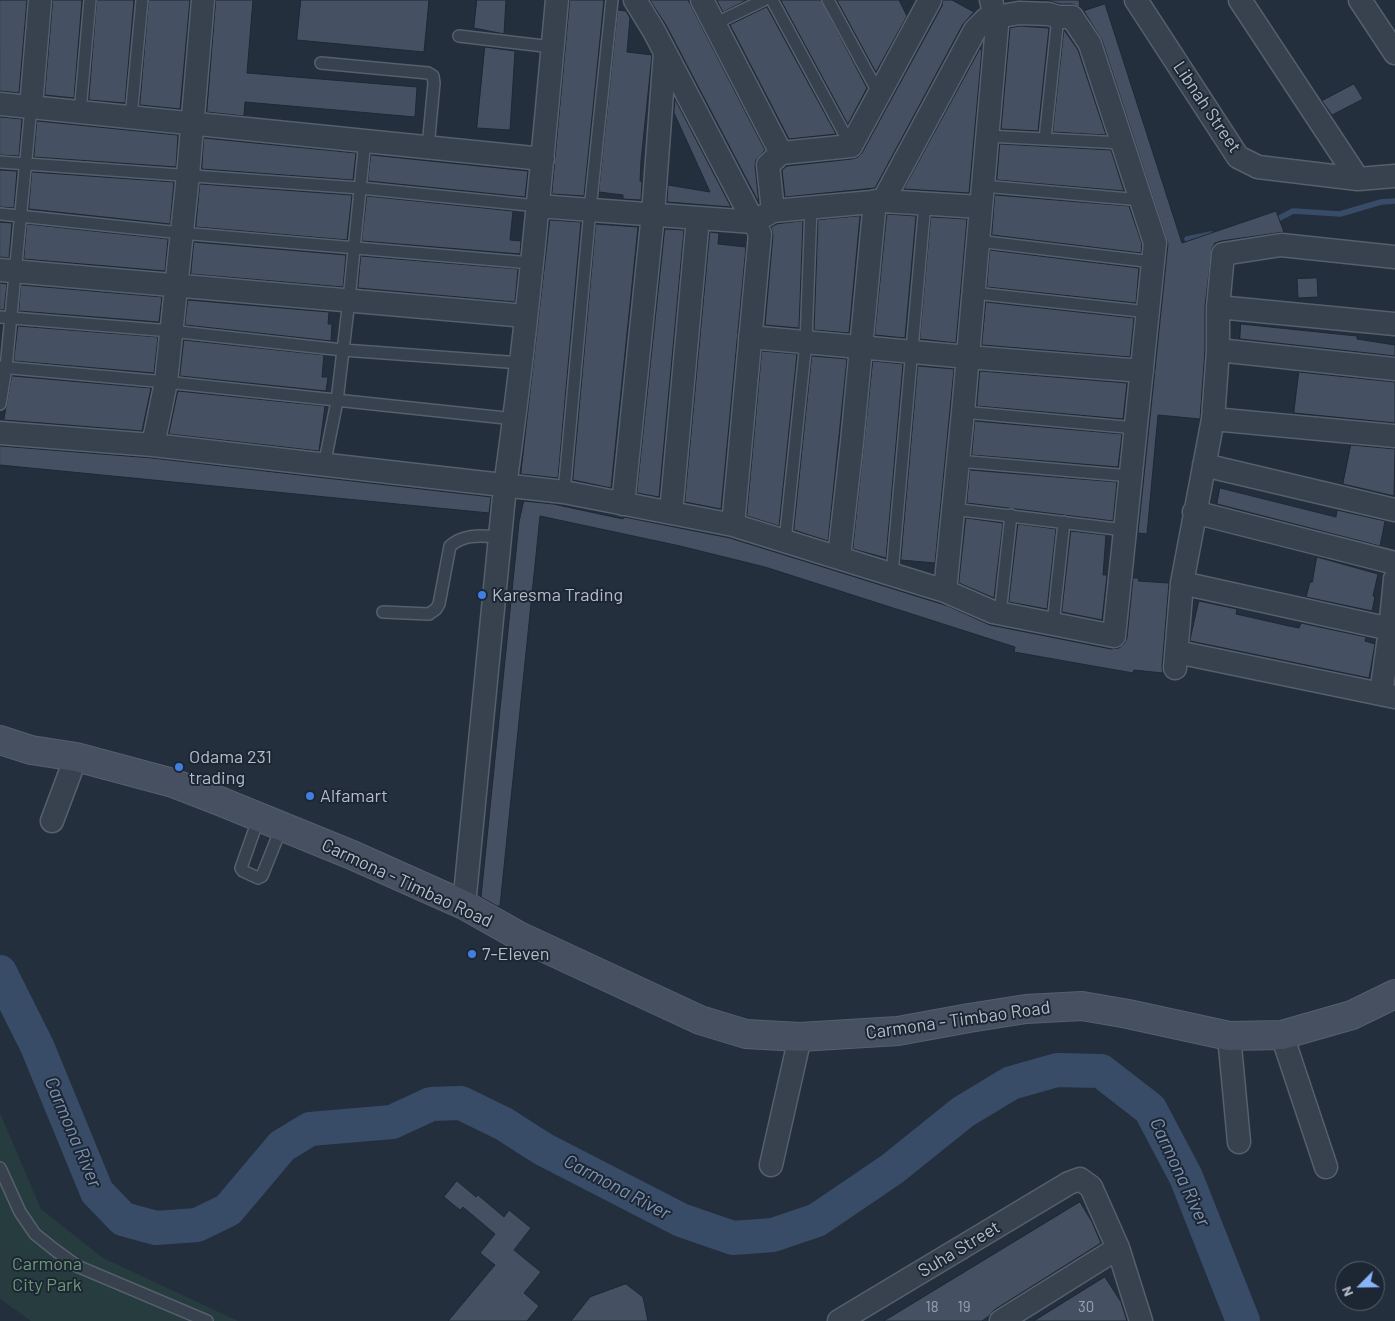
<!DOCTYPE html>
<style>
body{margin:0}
#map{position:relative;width:1395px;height:1321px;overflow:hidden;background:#242f3e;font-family:Barlow,sans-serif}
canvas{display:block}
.north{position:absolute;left:1335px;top:1261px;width:50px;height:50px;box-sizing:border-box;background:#1d2633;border:1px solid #59626f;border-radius:50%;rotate:247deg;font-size:14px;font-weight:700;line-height:20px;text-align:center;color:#b4bcc9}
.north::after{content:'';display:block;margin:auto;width:18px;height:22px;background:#8ab4f8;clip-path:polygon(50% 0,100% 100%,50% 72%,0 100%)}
</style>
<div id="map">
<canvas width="1395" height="1321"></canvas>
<div class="north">N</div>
</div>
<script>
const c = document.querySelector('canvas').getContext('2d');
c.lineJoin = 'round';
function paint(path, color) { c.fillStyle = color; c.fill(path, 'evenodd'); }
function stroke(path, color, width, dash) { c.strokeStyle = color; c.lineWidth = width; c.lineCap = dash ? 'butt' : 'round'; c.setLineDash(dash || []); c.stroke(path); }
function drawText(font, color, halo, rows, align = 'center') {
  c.font = font + ' Barlow,sans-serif'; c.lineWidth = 4; c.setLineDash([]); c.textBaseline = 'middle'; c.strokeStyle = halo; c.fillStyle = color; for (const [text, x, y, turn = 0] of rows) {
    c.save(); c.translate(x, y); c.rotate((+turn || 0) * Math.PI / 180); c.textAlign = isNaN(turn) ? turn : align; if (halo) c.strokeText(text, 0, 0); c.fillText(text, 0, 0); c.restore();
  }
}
paint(new Path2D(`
 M0,1113l41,96 62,49 135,63h-207l-31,-22z`), '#263c3f');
stroke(new Path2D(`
 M1274,221l19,-10 47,3 41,-12 14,-1
 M1187,239l24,-5`), '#394c67', 5.5);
stroke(new Path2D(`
 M0,972l37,74 60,146 26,27 33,9 41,-3 31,-15 54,-64 28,-17 82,-7 39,-18 30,-1 43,21 39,25 138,71 52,18 40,-3 44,-15 75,-51 71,-57 48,-29 46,-13 44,1 49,38 36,68 57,144`), '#394c67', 34);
const building = new Path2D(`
 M0,0h27l-8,93 -19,-2z
 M53,0h29l-8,98 -29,-3z
 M97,0h37l-9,103 -36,-3z
 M149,0h41l-10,109 -40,-4z
 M216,0h37l-6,73 170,14 -2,30 -170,-15 -1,14 -37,-4z
 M301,0h128l-5,52 -127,-12z
 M477,0h29l-2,34 -30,-6z
 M570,0h34l-20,196 -32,-2z
 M650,0h38l77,150 -9,10 -1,6 4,37 -93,-178z
 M717,0h30l-24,12z
 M781,0h40l46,88 -19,36z
 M837,0h62l8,16 -31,56z
 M943,0h9l22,12 -11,12 -88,164 -90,9 -3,-27 5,-4 65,-7 6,-2 4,-4 80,-147z
 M1023,0h56l1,7 -8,-3h-12l-10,-3z
 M1105,4l77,239 94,-32 8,21 -63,9 -6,2 -3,5 -7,58v44l-5,69 -42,-4 -11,119 -9,-1 30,-289 -66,-204 -18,-29z
 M767,7l69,127 -47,5 -59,-114z
 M618,10l8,1 4,7 -3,34 25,3 -11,106 -1,20h2l-1,19 -18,-1v-4l-24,-3z
 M1020,26l29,2 -11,103 -37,-2 9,-101z
 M1064,30l14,20 28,85 -53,-3z
 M485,47l30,4 -5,79 -33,-2z
 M980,49h2l-13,144 -65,-4z
 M1354,84l9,15 -31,16 -10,-14z
 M675,99l56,108 -64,-5 1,-17 42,7 -36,-79z
 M0,117l22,2 -3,37 -19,-1z
 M37,121l141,14 -2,32 -142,-10z
 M204,138l152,15 -3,27 -151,-11z
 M1000,144l111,6 13,41 -127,-11z
 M371,155l157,16 -3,26 -157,-16z
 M0,170l17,1 -3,37 -14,-1z
 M32,172l142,10 -4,42 -141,-15z
 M200,184l152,11 -5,45 -151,-13z
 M995,195l134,11 13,38 -1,9 -149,-18z
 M367,196l146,15 -3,29 11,1 -1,13 -158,-13z
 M887,214l29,2 -11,122 -30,-3z
 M860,216l-11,117 -35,-3 4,-110z
 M931,217l36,2 -11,124 -36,-4z
 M550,220l31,2 -23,256 -37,-4z
 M803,221l-4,107 -34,-3 8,-90 -2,-8 6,-3z
 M0,222l12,1 -3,35 -9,-1z
 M27,224l141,15 -3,32 -141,-12z
 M596,224l42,3 -27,261 -38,-8z
 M665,229l19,1 -25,267 -22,-4z
 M710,232l9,1 -1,11 28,3 -25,262 -36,-7z
 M194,242l152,13 -3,32 -152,-13z
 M990,250l149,18 -3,35 -149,-16z
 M361,256l157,13 -3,33 -157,-14z
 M1317,278l1,19 -20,1 -1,-19z
 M0,283l7,1 -3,26h-4z
 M21,285l141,12 -3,25 -140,-11z
 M188,300l141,12 -1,12h4l-1,17 -146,-16z
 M986,302l148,16 -4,39 -148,-12z
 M1241,324l116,12v3l38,6v11l-155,-17z
 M18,326l140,11 -4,36 -140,-12z
 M184,340l140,15 -2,22h6l-2,14 -146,-15z
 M762,351l35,3 -18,172 -32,-10z
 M812,356l35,3 -19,182 -34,-11z
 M873,361l30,3 -17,194 -33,-9z
 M918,366l36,3 -19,194 -34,-3z
 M980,371l147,12 -4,36 -146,-13z
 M1299,372l96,10v41l-101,-10z
 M12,376l139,12 -9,43 -138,-11z
 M178,391l147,15 -6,45 -150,-17z
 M975,421l147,13 -4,33 -146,-12z
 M1351,445l44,4 -1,47 -51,-12z
 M0,446l152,12 339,39 -2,16 -489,-48z
 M970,470l147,12 -4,39 -146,-18z
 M1220,488l116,29 1,-7 48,11 -5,25 -163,-42z
 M524,501l29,3 70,15 1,-2 106,21 218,68 42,19 121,24 8,-1 5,-4 3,-6 6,-60h6l-1,3 31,2 -7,84 1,6 -29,-3 -1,3 -119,-21 1,-5 -250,-80 -85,-21 -140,-30 -40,390h-3l-16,-9 38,-375z
 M966,518l37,5 -9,75 -35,-15z
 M1018,524l38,5 -9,80 -38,-7z
 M1071,531l35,4 -3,40h4l-5,45 -40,-8z
 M1317,557l61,17 -5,22 2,1 -3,14 -66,-14 4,-15h2z
 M1199,601l38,8 -1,5 53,12 10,2 2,-5 65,14 -1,4 10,3 -6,34 -179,-37z
 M457,1181l19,16 2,-2 26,22 5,-7 22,18 -17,22 27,22 -17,21 15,13 -12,15h-79l47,-56 -15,-12 15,-19 -32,-27 -3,3 -16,-13z
 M1080,1202l12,20 9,21 -107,67 -5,6 -7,5h-98z
 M1105,1277l16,25 6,19h-93z
 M626,1284l17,13 5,24h-77l19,-24z`);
paint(building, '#455162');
stroke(building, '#1f2835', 1);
const service = new Path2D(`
 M772,0l79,146
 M828,0l51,94
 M714,24l50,-24
 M459,36l93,11
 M321,63l107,10 5,3 1,7 -6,64
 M80,112l10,-112
 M131,117l11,-117
 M987,136l135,7
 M1045,139l13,-122
 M0,162l360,26 178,18
 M983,186l158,14
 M0,214l181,19 350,30
 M978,241l175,21
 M974,293l174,19
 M0,317l171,14 172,19 178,13
 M0,367l166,15 349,37
 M0,404l6,-36 25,-261
 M963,412l173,16
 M958,461l173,15
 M324,466l13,-65 12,-101 16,-160
 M564,492l26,-282 22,-210
 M953,509l172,21
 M785,541l21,-199 5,-134
 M892,574l33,-371
 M383,612l46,2 7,-5 3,-5 11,-58c15,-13 32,-10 50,-9
 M1000,614l11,-99
 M1053,624l11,-102
 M259,817l-18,51 2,3 15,7 4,-2 20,-50
 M0,1168l20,44 15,22 20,16 22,16 130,55`);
const minor = new Path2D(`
 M635,0l19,31 106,203 -27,291
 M702,0l79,153
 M1136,0l102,157 20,10 100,12 37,-3
 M1240,0l118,179
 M1360,0l35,53
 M0,104l543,55
 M31,107l9,-107
 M883,201l98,6
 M773,211l-5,-46 13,-12 70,-7 79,-146
 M0,270l526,46
 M1218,307l177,17
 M750,337l218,20 174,14
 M1218,350l177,19
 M1213,419l182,17
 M0,433l153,12 411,47 169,33 212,66 48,21 121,24 41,-393 -65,-199 -18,-27h-14l-9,-3 -30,-1 -33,6 -11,11 -92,171 -110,10 -20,11 -215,-16
 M153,445l13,-63 22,-207 15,-175
 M1204,465l191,45
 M623,504l30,-290 12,-162
 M1194,512l201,51
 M671,513l27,-295
 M839,557l13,-115 23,-241
 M1182,583l213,47
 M945,591l18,-179 34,-386 -6,-26
 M1177,652l218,45
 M1175,668l7,-85 31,-164 5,-69v-43l5,-53 58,-9 114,12
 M1381,694l9,-64 5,-51
 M52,821l24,-64
 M464,905l41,-419c23,-161 37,-324 52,-486
 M1282,1035l44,132
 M1229,1036l10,106
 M771,1165l29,-128
 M839,1321l230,-138 11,-4 11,8 27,61 23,73
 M1001,1321l117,-73`);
const secondary = new Path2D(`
 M0,740l31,10 45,7 97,26 49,19 130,53 112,50 55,31 181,84 46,14 54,3 98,-6 71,-13 57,-9 56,-3 46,8 101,22 53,-1 70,-20 43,-21`);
stroke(service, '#565f6c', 14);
stroke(minor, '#565f6c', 25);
stroke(secondary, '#565f6c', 30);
stroke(service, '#38414e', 11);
stroke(minor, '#38414e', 22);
stroke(secondary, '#465061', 28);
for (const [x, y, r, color] of [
 [482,595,5,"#3f7fe0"],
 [179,767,5,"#3f7fe0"],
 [310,796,5,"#3f7fe0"],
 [472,954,5,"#3f7fe0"]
]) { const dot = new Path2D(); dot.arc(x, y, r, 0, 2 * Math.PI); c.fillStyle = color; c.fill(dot); stroke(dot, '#1d2633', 2); }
drawText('15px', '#98a1af', null, [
 ["18",932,1307],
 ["19",964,1307],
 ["30",1086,1307]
]);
drawText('18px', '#b4bcc9', '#1d2633', [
 ["Libnah Street",1207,107,56],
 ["Carmona - Timbao Road",407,883,25],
 ["Carmona - Timbao Road",958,1020,-8],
 ["Suha Street",959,1249,-31]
]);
drawText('18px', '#b4bcc9', '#1d2633', [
 ["Karesma Trading",492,595],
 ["Odama 231",189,757],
 ["trading",189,778],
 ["Alfamart",320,796],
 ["7-Eleven",482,954]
], 'left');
drawText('18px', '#6b9a76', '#1d2633', [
 ["Carmona",47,1264],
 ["City Park",47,1285]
]);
drawText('italic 19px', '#7c92b1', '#1d2633', [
 ["Carmona River",73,1132,67],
 ["Carmona River",1180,1172,65],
 ["Carmona River",617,1187,28]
]);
</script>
